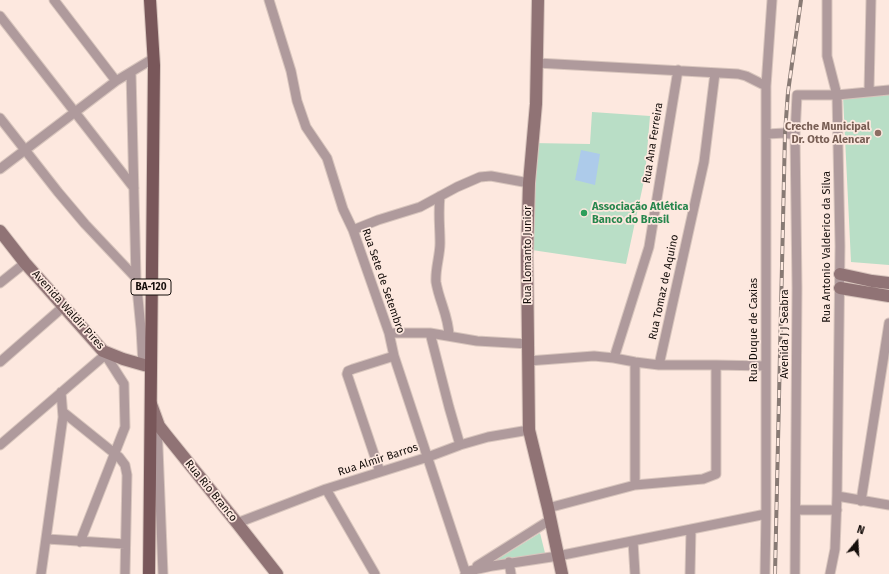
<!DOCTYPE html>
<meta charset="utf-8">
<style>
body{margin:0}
#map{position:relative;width:889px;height:574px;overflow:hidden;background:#fde8df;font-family:"Fira Sans",sans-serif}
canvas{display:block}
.north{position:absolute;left:837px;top:522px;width:40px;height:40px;-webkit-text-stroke:3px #fde8df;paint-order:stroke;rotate:18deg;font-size:11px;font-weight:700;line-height:16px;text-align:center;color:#150e0b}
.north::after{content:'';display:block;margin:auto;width:14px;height:18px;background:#150e0b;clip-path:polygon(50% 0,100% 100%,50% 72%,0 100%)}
</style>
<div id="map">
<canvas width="889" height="574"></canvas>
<div class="north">N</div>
</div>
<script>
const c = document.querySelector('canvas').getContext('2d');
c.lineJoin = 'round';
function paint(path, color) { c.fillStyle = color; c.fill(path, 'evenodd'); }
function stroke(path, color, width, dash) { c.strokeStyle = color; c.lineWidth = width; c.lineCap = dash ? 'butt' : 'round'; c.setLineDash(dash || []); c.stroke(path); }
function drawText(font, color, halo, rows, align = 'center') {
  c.font = font + ' "Fira Sans",sans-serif'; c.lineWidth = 3.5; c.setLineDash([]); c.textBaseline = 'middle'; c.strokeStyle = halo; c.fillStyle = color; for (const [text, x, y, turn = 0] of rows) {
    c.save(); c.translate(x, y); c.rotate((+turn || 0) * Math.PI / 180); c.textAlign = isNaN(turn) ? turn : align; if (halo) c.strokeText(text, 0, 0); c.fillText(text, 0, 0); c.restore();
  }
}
paint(new Path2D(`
 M889,91v174l-38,-3 -8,-166z
 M592,112l58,4 -5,60 -19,88 -94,-14v-107l58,1z
 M540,533l5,20 -52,9z`), '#b9dec6');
paint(new Path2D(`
 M581,150l19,4 -5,31 -20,-5z`), '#adcbea');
const street = new Path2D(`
 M54,0l62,81
 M269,0l22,71 6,30 9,26 21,31 16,51 10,21 36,103 5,23 72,218
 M827,0v56l10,39 3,151 -3,250 -2,53 -5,25
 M0,16l134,172
 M537,63l201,11 8,2 20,10
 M131,72l5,206 5,51 2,36
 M869,91l2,-91
 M0,118l58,74 27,32 51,54
 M767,134l18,-1 10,2
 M0,169l116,-88 38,-23
 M440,196c-2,18 0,30 0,47 0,13 -5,26 -4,39 3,19 13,35 13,54
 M353,230l25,-10 42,-13 37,-20 23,-10 11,-1 38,7
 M0,283l25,-20
 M389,333h41l47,8 52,3
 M430,333l19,74 11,38
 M614,358l35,-111 29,-177
 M528,361l66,-5 20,2 21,4 24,3h57v109l-13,5 -68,6 -87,23
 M0,362l63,-55
 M635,362v123
 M659,365l45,-203 11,-89
 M716,365l50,1
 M63,412l56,45 6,8 2,10 -2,99
 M157,422l6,152
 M0,445l105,-90
 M380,472l-33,-98 1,-3 5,-2 41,-13
 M326,489l49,85
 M837,496l52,9
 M861,501l28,-178
 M796,510h41
 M237,523l89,-34 102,-32 32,-12 28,-8 41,-7
 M47,539l78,5
 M633,541l2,33
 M80,542l45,-115 -1,-43 -21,-33
 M509,562l2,12
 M477,566l73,-46
 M41,574l22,-157 -2,-25
 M465,574l4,-3 23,-5 66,-10 208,-42
 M690,574l1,-45
 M765,574l1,-60v-428l6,-86
 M795,574l2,-286 -2,-153 2,-40h40l52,-5`);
const secondary = new Path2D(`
 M538,0l-2,104 -7,79 -2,72 2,175 19,78 14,66
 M0,231l25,32 78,88 20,8 28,8
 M840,274l32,7 17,2
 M840,288l49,8
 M151,404l8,22 7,9 71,88 40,51`);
const primary = new Path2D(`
 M149,574l5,-509 -4,-65`);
stroke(street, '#d8c5bd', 11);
stroke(secondary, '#d8c5bd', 14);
stroke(primary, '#d8c5bd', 14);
stroke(street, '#af9a9c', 9);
stroke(secondary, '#907375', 12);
stroke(primary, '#79575a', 12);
const rail = new Path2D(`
 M775,574l10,-441 3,-41 13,-92`);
stroke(rail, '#887a74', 4);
stroke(rail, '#fde8df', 2.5, [8]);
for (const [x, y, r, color] of [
 [878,133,4,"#8d6e63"],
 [584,213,4,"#2e9e5b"]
]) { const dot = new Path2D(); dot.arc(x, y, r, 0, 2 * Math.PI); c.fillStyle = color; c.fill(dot); stroke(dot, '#fde8df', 1.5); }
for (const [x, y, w] of [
 [151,287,40]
]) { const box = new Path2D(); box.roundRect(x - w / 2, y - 8, w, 16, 3); c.fillStyle = '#fde8df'; c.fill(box); stroke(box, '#150e0b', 1); }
drawText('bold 10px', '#150e0b', null, [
 ["BA-120",151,287]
]);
drawText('bold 11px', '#785e54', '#fde8df', [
 ["Creche Municipal",870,127],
 ["Dr. Otto Alencar",870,140]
], 'right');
drawText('11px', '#150e0b', '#fde8df', [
 ["Rua Ana Ferreira",653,143,-81],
 ["Rua Antonio Valderico da Silva",827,247,-90],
 ["Rua Lomanto Junior",528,255,-90],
 ["Rua Sete de Setembro",383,281,71],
 ["Rua Tomaz de Aquino",664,287,-78],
 ["Avenida Waldir Pires",68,310,48],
 ["Rua Duque de Caxias",754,330,-90],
 ["Avenida J J Seabra",785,334,-90],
 ["Rua Almir Barros",378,460,-18],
 ["Rua Rio Branco",211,491,51]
]);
drawText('bold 11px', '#27864d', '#fde8df', [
 ["Associação Atlética",592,207],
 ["Banco do Brasil",592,220]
], 'left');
</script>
